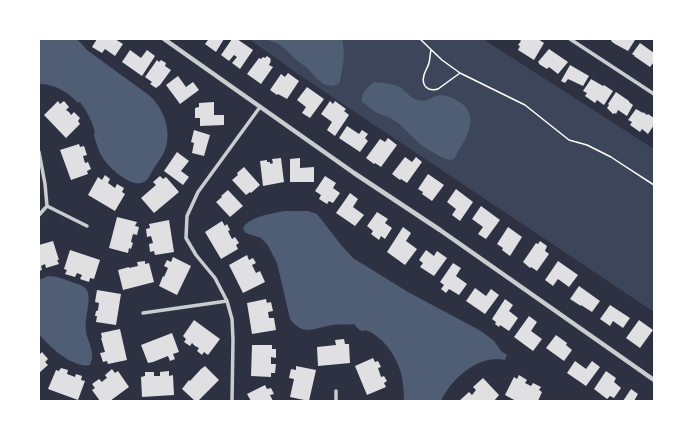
<!DOCTYPE html>
<style>
body{margin:0}
#map{position:relative;width:693px;height:440px;overflow:hidden;background:#2d3142;font-family:"Asap Condensed",sans-serif}
canvas{display:block}
.frame{position:absolute;inset:0;border:40px solid #fff;pointer-events:none}
</style>
<div id="map">
<canvas width="693" height="440"></canvas>
<div class="frame"></div>
</div>
<script>
const c = document.querySelector('canvas').getContext('2d');
c.lineJoin = 'round';
function paint(path, color) { c.fillStyle = color; c.fill(path, 'evenodd'); }
function stroke(path, color, width, dash) { c.strokeStyle = color; c.lineWidth = width; c.lineCap = dash ? 'butt' : 'round'; c.setLineDash(dash || []); c.stroke(path); }
paint(new Path2D(`
 M249,39h234l171,110v163l-356,-238z`), '#3c4559');
paint(new Path2D(`
 M39,39h37l4,3 7,8 63,46c14,13 22,35 15,54 -3,7 -7,12 -11,18 -4,6 -5,13 -13,15 -10,3 -31,-14 -36,-22 -6,-7 -8,-17 -11,-25v-3l1,-1c-3,-11 -8,-21 -15,-30l-2,1c-10,-11 -23,-19 -39,-19z
 M265,39h77c4,16 1,29 -3,45 -16,7 -23,-8 -33,-17 -4,-3 -9,-6 -13,-10 -4,-4 -8,-9 -13,-12 -5,-3 -10,-4 -15,-6z
 M374,82c8,1 20,1 27,6 6,4 10,11 17,12 10,3 15,-5 23,-5 7,0 14,4 20,8 21,14 2,40 -7,56l-5,1 -8,-3 -12,-7 -9,-6 -22,-21 -10,-6 -11,-4 -15,-11c-1,-9 5,-15 12,-20z
 M285,211h23l9,3 25,32 11,12 55,34 73,39 13,10 7,10 6,4 -2,5c-26,-6 -54,19 -64,41h-37c0,-9 -1,-19 -3,-28 -5,-18 -18,-36 -35,-43 -6,3 -8,-2 -12,-6 -7,1 -15,0 -22,1 -18,3 -28,12 -42,-6l-13,-56 -10,-19 -6,-6 -15,-5 -3,-4c4,-12 30,-16 42,-18z
 M48,276c9,0 16,3 24,6 5,2 11,3 14,7 6,7 0,24 0,33 -1,3 0,7 0,10 2,11 10,21 4,33 -16,4 -42,-19 -51,-31v-54z`), '#4f5d75');
paint(new Path2D(`
 M97,39h18l8,5 -8,12 -10,-7 -3,4 -10,-6z
 M207,39h17l-8,13 -11,-8 3,-4z
 M232,39h5l16,11 -13,19 -8,-6 5,-6 -3,-2 -5,6 -8,-6z
 M521,39h17l6,4 -10,17 -16,-10 2,-4 -2,-1 3,-4 -1,-1z
 M612,39h21l2,1 -7,11 -13,-7 -4,-3z
 M640,43l14,10v9l-4,5 -16,-11h1l-3,-2z
 M549,49l19,13 -10,12 -9,-7 -2,2 -8,-5v-1l-1,-1z
 M130,50l11,8 6,-8 8,6 -13,20 -20,-14z
 M267,56l4,3 -1,1 1,1 -2,4 4,2 -12,17 -14,-10 12,-16 2,1 2,-2 2,1z
 M157,60l2,2 2,-2 5,3 -1,3 6,4 -11,15 -4,3 -6,-4 2,-2 -7,-5z
 M570,65l19,11 -6,10 -15,-7 -3,4 -4,-2z
 M288,73l11,8 -12,18 -9,-5 -1,1 -7,-5 11,-16 4,3z
 M178,76l8,11 7,-5 6,8 -19,14 -14,-19z
 M591,79l12,7 1,-1 9,6 -9,14 -7,-5 -2,3 -10,-7 2,-3 -4,-2z
 M307,87l17,12 -14,19 -8,-5 4,-6 -9,-7z
 M616,92l13,9v1l4,3 -6,11 -9,-6 -2,4 -1,-1 -2,1 -6,-6 2,-3 -1,-1z
 M58,101l2,3 4,-3 5,6 -3,3 3,2 2,3 3,-3 6,6 -2,3 2,3 -14,14 -22,-23z
 M330,101l3,3 2,-3 11,8 -2,2 5,4 -14,21 -8,-6 5,-8 -11,-8z
 M214,102v13h10v10l-24,1v-8h-5v-10l4,-1v-4z
 M636,109l7,4v-1l4,3 1,-1 6,4v7l-6,9 -6,-5 -2,3 -10,-7 2,-3 -4,-2z
 M347,126l12,8 3,-4 6,4 -3,4 3,3 -8,11 -21,-14z
 M194,130l16,5 -6,21 -12,-3 2,-10 -3,-1z
 M388,138l9,7 -16,22 -6,-4 -1,1 -8,-6 14,-19 5,3z
 M79,144l1,3 4,-1 3,9 -4,1 2,7 3,-1 3,7 -4,2 1,3 -17,6 -11,-30z
 M177,152l12,9 -8,10 8,6 -6,8 -19,-14z
 M405,157l7,5 4,-5 6,5 -15,21 -6,-4 -1,1 -8,-6z
 M281,158l3,24 -21,4 -3,-25 7,-1v2h3v2l3,-1 -1,-4z
 M300,158v10l14,-1v15h-24v-23z
 M244,167l16,18 -9,8 -1,-1 -4,3 -14,-15 6,-5 -1,-2z
 M428,174l16,11 -12,16 -10,-7 1,-2 -5,-3z
 M105,175l5,4 -2,4 7,5 2,-4 7,4 -2,4 3,2 -10,17 -27,-16 10,-18 4,3z
 M160,176l3,3 3,-2 13,15 -25,21 -13,-15 15,-13 -3,-3z
 M325,176l11,7 -3,5 7,5 -7,10 -4,-2 -2,3 -8,-5 2,-4 -6,-4z
 M456,189l17,13 -13,19 -8,-6 4,-6 -9,-7z
 M228,190l15,16 -13,11 -14,-15 6,-5 -1,-1z
 M350,193l8,6 -5,8 11,8 -9,11 -19,-13z
 M481,206l19,14 -14,19 -8,-5 5,-7 -11,-8z
 M377,212l11,7 -3,4 7,5 -7,11 -4,-3 -2,4 -8,-6 2,-3 -6,-5z
 M117,217l20,5 -2,4 4,1 -2,8 -4,-1 -2,8 2,1 -2,6 -2,-1 -1,5 -19,-5z
 M169,220l5,32 -19,3 -1,-4 -4,1 -1,-8 4,-1 -2,-7 -4,1 -1,-8 4,-1 -1,-4z
 M222,221l3,5 2,-2 3,6 -2,1 4,8 3,-2 4,6 -3,2 2,4 -17,10 -16,-27z
 M403,227l8,6 -5,8 11,8 -12,16 -18,-13z
 M508,227l14,10 -12,19 -8,-6 1,-2 -6,-4z
 M53,241l6,19h-2l2,4 -13,4 -1,-4 -4,2 1,4 -3,1v-26z
 M540,241l7,5 -2,5 4,3 -12,17 -6,-4 -1,1 -7,-6 13,-19 2,1z
 M70,250l30,10 -6,19 -4,-1 -1,4 -9,-3 2,-4 -5,-2 -2,4 -10,-3 2,-4 -3,-1z
 M426,250l8,6 3,-5 10,7 -13,18 -14,-9 3,-4 -4,-3z
 M247,255l2,5 4,-2 3,5 -4,2 4,8 4,-2 5,11 -22,11 -14,-28z
 M173,257l18,9 -14,29 -18,-9 4,-10 1,1 4,-9 -4,-2 3,-6 4,2z
 M145,261v3l4,-1 5,19 -31,8 -5,-20 11,-3v1l9,-2 -1,-4z
 M558,261l20,14 -9,12 -11,-8 -5,7 -8,-6z
 M453,263l8,5 -5,8 11,8 -8,11 -10,-6 -3,4 -5,-4 3,-4 -4,-3z
 M579,286l21,15 -8,11 -11,-7v1l-11,-7z
 M475,288l11,8 5,-7 8,6 -14,19 -19,-13z
 M97,290l24,4 -5,31 -20,-3 1,-6h-2l1,-5h1l1,-1 1,-7 -4,-1z
 M266,299l1,4 4,-1 2,9 -5,1 1,6h5l2,12 -24,4 -5,-31z
 M505,299l8,6 -4,6 9,7 -9,13 -9,-6 -1,2 -4,-3 1,-2 -4,-3z
 M610,305l20,13 -7,10 -10,-7 -3,5 -10,-7z
 M529,316l8,6 -6,9 11,8 -9,12 -19,-14z
 M194,320l26,19 -12,16 -4,-3 -2,3 -5,-4 2,-3 -4,-2 -3,-3 -2,3 -6,-4 2,-3 -3,-3z
 M639,320l14,10 -13,18 -14,-10z
 M120,329l7,31 -19,4 -1,-3 -4,1 -3,-9 5,-1 -4,-14h1l-1,-5z
 M172,333l7,19 -6,2 2,5 -5,2 -2,-5 -15,6 -5,1 -7,-18z
 M556,335l11,8 -1,2 6,5 -8,11 -18,-13z
 M344,339l1,5h4l1,19 -32,3 -1,-19 19,-2 -1,-5z
 M252,345h20v4h4v9l-5,-1v7h5l-1,9h-4v4l-20,-1z
 M42,352l6,7 -3,3 3,3 -9,8v-18z
 M373,358l2,4 3,-1 3,6 -3,1 3,9 3,-1 3,5 -3,2 2,4 -19,8 -12,-29z
 M575,361l11,8 6,-8 8,6 -14,19 -19,-13z
 M205,366l14,14 -21,21h-3l-13,-12 7,-9 1,1 11,-12z
 M296,366l20,4 -7,31 -19,-4 4,-18 -5,-1 2,-9 5,1z
 M61,368l7,2 -1,4 8,3 1,-3 6,2 -1,4 4,1 -7,19 -30,-11 8,-19 3,1z
 M112,369l3,4 3,-2 11,16 -19,14h-10l-8,-11 3,-2 -3,-4 7,-5 3,3 2,-2 3,-2 -2,-3z
 M169,371v5l4,-1 1,20 -32,2 -1,-20 4,-1v-4h9v4h6v-4z
 M606,371l10,7 -2,4 7,6 -7,10 -4,-2 -3,3 -13,-10z
 M519,375l8,5 -2,3 6,3 2,-3 8,4 -2,3 3,2 -4,9h-22l-11,-6 9,-18 3,2z
 M483,378l16,17 -5,6h-35l10,-9 3,3 4,-5 -3,-3z
 M265,385l2,4 4,-1 3,6 -4,1 3,6h-22l-4,-7z
 M631,389l7,5 -4,7h-11z`), '#e0e0e3');
stroke(new Path2D(`
 M420,39l22,21 18,13 65,32 44,35 18,5 24,12 9,6 34,22
 M431,50c-1,4 -1,9 -2,13 -1,4 -4,8 -5,12 -3,11 4,17 14,14l22,-16`), '#fff', 1.5);
stroke(new Path2D(`
 M570,39l84,55
 M39,152l6,32 2,22 -8,9
 M47,206l40,20
 M143,313l84,-12
 M232,401l1,-61 -1,-21 -5,-18 -12,-23 -19,-23 -10,-17 1,-22 11,-24 62,-85
 M336,401v-10`), '#caccd0', 3.5);
stroke(new Path2D(`
 M164,39l190,134 86,57 214,150`), '#caccd0', 4.5);
</script>
